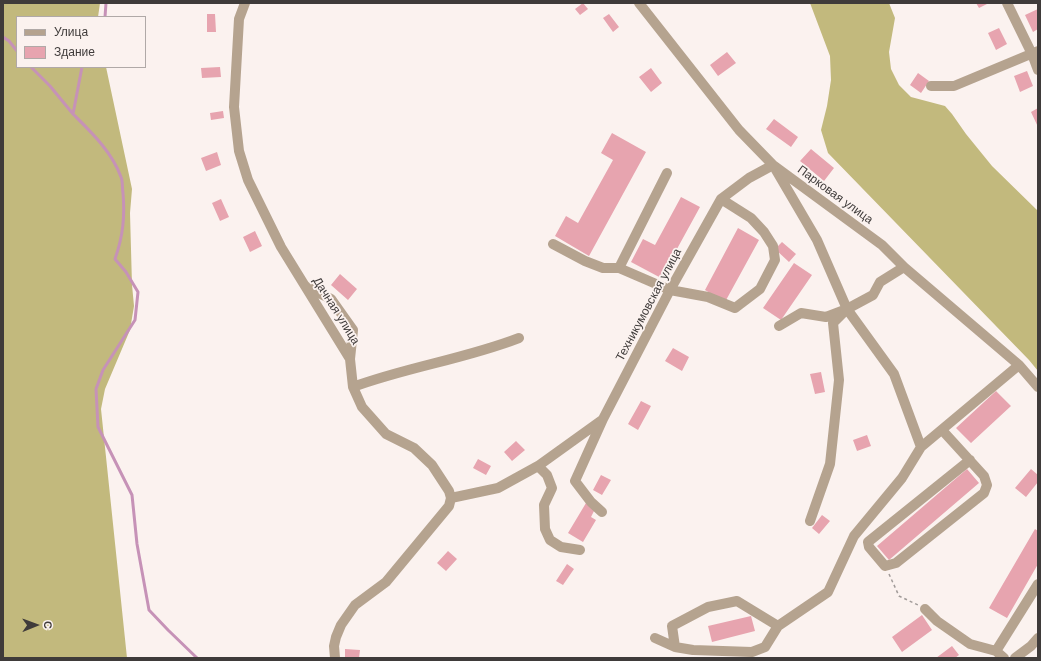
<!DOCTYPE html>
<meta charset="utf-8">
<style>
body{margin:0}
#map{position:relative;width:1041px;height:661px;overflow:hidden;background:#fbf2ef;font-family:Helvetica,sans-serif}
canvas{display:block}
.frame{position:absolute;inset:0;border:4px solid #3f3b3a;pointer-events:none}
.legend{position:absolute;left:16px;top:16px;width:130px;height:52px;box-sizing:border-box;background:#fbf2ef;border:1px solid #b0a9a7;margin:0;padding:5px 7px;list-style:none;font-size:12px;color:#3f3b3a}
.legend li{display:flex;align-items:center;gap:8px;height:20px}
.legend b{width:20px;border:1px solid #b0a9a7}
.north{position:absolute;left:16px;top:605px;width:40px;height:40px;-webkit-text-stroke:3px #fbf2ef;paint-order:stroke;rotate:89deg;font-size:11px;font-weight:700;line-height:16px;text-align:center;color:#3f3b3a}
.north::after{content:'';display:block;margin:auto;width:14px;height:18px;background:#3f3b3a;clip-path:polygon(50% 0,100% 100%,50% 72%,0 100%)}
</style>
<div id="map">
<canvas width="1041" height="661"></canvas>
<div class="frame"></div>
<ul class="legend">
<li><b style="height:5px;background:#b5a38f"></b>Улица</li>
<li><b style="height:11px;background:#e7a4af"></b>Здание</li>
</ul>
<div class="north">С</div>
</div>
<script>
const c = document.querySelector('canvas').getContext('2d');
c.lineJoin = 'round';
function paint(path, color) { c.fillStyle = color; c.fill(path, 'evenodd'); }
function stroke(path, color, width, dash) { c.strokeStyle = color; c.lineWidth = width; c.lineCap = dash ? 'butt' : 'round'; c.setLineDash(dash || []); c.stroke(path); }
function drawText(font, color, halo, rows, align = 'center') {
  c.font = font + ' Helvetica,sans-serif'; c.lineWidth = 3.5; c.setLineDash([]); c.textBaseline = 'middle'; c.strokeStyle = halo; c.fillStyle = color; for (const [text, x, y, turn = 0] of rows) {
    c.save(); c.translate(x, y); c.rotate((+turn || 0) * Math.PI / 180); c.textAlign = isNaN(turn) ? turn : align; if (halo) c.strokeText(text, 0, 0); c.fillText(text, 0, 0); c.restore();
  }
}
paint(new Path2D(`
 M3,3h97l-2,14h-81v50h89l26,122 -2,24 2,72 2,21 -4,24 -25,59 -4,20 26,249h-124z
 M810,3h79l6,15 -6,34 2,17 8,16 12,12 34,9 7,8 14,20 26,32 46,45v160l-9,-11 -201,-207 -7,-23 6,-24 4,-26 -1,-24z`), '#c2b97d');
stroke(new Path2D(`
 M105,17l1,-14
 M3,37l6,4 8,10
 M31,67l19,19 23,28
 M82,67l-9,47c19,19 39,38 48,63 2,5 1,11 2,16 2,24 0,43 -8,66l11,13 12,20 -3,28 -32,50 -7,19 2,38 34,68 5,49 12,66 19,20 29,28`), '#c692b7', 3);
paint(new Path2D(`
 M583,3l5,6 -8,6 -5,-6z
 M976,3h13l-10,5z
 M1038,9v20l-5,3 -8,-17z
 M207,14h8l1,18h-9z
 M609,14l10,13 -6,5 -10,-14z
 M999,28l8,16 -11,6 -8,-17z
 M727,52l9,11 -18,13 -8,-11z
 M220,67l1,10 -19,1 -1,-10z
 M651,68l11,15 -11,9 -12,-15z
 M1027,71l6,15 -13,6 -6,-16z
 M918,73l11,8 -8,12 -11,-8z
 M1038,108v19l-7,-15z
 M223,111l1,7 -13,2 -1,-7z
 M774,119l24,18 -7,10 -25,-18z
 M612,133l34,19 -57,104 -34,-20 11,-20 12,7 35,-63 -12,-7z
 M811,149l23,19 -10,13 -24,-20z
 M217,152l4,13 -15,6 -5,-13z
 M681,197l19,10 -39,71 -30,-16 12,-23 12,6z
 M221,199l8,18 -9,4 -8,-18z
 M738,228l21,12 -34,62 -20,-12z
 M255,231l7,15 -12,6 -7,-15z
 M782,242l14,12 -7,8 -14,-13z
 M794,263l18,12 -31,45 -18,-12z
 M340,274l17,15 -9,11 -17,-15z
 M673,348l16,9 -7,14 -17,-10z
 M821,372l4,20 -10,2 -5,-20z
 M996,391l15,15 -40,37 -15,-15z
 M641,401l10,5 -13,24 -10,-6z
 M867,435l4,11 -14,5 -4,-11z
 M516,441l9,9 -13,11 -8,-9z
 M478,459l13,7 -5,9 -13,-7z
 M967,469l12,14 -90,77 -12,-14z
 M1031,469l7,6v7l-12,15 -11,-9z
 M601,475l10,5 -9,15 -9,-5z
 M586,503l9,6 -4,8 5,3 -13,22 -15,-9z
 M822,515l8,6 -11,13 -7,-6z
 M1035,529l3,2v33l-31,54 -18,-10z
 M448,551l9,8 -11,12 -9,-8z
 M567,564l7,5 -11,16 -7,-4z
 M922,615l10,15 -30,22 -10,-15z
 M751,616l4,15 -43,11 -4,-16z
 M952,646l7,9 -4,3h-19z
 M345,649l15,1 -1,8h-14z`), '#e7a4af');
stroke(new Path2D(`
 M889,574l10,22 19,9`), '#a19b99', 1.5, [3, 3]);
stroke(new Path2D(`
 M245,3l-6,16 -5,88 5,44 9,29 33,67 69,112 3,28 9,20 24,27 28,14 18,17 17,26 2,7 -2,8 -63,76 -31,23 -14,20 -5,12 -2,9 1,12
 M639,3l100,127 34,35 109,80 22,22 115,98 19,22
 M1007,3l25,51 6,16
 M931,86h23l84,-35
 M776,170l41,70 30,69 47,65 27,73
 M553,244l32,17 18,7h16l51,22 38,7 27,11 25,-19 15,-29 -2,-14 -9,-14 -13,-14 -30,-19
 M619,268l48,-95
 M305,286l26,13 22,31 -3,29
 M779,326l22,-13 25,4 21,-8 26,-14 7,-13 24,-15
 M353,387c54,-20 112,-28 166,-49
 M942,430l42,46 3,9 -3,8 -88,70 -11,3 -16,-19 -1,-5 102,-82
 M538,466l9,9 5,13 -8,17 1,24 5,11 11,7 19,3
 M451,498l47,-10 40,-22 64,-46
 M602,512l-11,-10 -16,-21 28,-62 67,-129 51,-91 28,-21 24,-13
 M810,521l20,-57 9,-84 -6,-57 14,-14
 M925,609l12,12 33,23 26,7
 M655,638l20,9 18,3 59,2 13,-5 13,-21 50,-34 26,-56 48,-58 19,-31 98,-82
 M675,647l-3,-21 36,-19 29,-6 41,25
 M1004,658l-8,-7 42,-67
 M1015,658l16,-12 7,-8`), '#b5a38f', 10);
drawText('12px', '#3f3b3a', '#fbf2ef', [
 ["Парковая улица",835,195,36],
 ["Техникумовская улица",649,305,-62],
 ["Дачная улица",336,311,58]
]);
</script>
